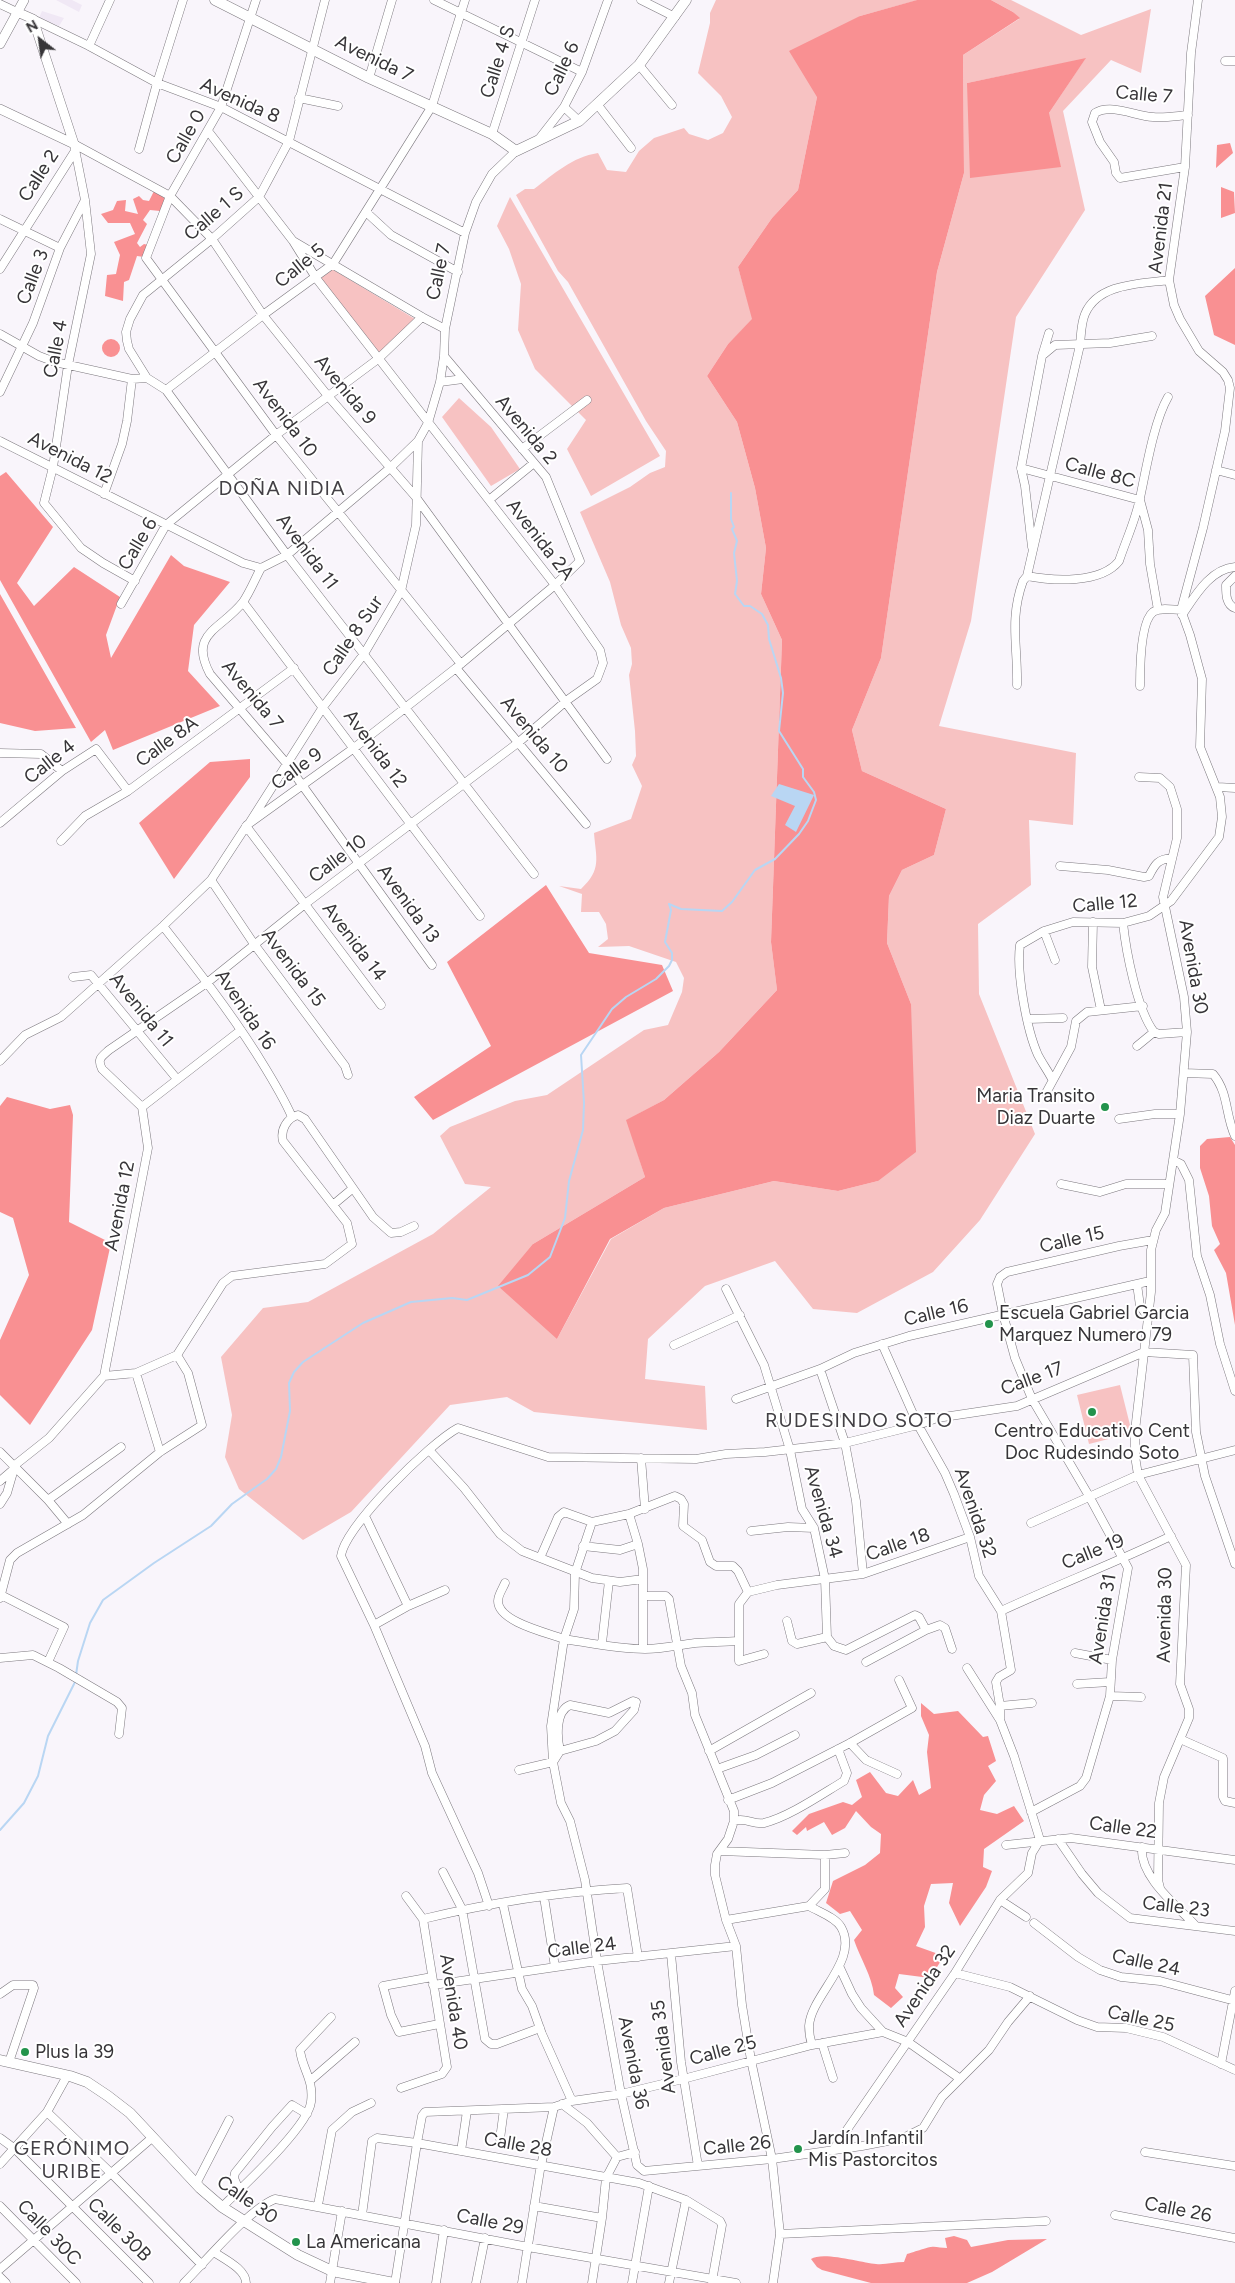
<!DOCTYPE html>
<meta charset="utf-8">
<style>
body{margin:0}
#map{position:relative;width:1235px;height:2283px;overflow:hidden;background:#f9f5fb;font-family:Figtree,sans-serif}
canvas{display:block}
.north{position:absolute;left:15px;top:15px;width:50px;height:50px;-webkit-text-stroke:4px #fff;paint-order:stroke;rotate:330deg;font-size:14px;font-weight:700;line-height:20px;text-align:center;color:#373538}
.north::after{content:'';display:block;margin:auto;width:18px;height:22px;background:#373538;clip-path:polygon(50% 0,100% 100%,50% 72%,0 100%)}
</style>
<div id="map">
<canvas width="1235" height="2283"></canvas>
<div class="north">N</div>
</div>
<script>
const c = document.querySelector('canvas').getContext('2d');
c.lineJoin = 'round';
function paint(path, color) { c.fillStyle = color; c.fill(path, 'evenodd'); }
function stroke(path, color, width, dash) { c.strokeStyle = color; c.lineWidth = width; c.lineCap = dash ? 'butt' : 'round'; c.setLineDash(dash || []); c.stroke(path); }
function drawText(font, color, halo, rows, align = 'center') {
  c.font = font + ' Figtree,sans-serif'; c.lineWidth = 4; c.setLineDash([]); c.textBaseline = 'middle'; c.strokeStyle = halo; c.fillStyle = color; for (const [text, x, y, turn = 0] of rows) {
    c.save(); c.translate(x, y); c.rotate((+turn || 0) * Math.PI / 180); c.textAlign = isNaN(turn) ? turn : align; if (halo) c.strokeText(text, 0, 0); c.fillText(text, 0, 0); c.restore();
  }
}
paint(new Path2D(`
 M56,0h16l10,5 -3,7z
 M42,11l22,7 -5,8 -20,-8z`), '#f0e8f5');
paint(new Path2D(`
 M716,0h202l-58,16 -43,81 -19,93 -26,28 -34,49 15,52 -25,25 -21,32 30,46 18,66 11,60 -5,46 21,46 -11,302 6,48 -58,62 -55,48 -37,20 18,57 -112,67 24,95 54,-100 53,-31 110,-27 64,10 40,-10 33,-177 -24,-61 2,-47 13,-26 32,-15 12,-46 -84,-38 -10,-41 29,-72 56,-386 27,-99 -1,-118 56,-36 -6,-7 -22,-12h20l70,35 70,-26 -10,64 -30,-13 -48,51 22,99 -69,107 -45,304 -32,105 137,27 -3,72 -44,-5 2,65 -53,39 1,70 56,140 -55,86 -47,52 -76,41 -44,-4 -38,-48 -70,25 -57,53 -3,40 60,7 2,44 -173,-18 -27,-15 -57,8 -99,107 -48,28 -64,-51 -14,-32 7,-42 -11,-58 42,-49 45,-6 125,-68 58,-47 -26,-3 -25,-48 10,-9 65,-26 32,-6 97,-65 24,-5 14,-33 2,-14 -8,-16 -47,-16 -31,1 10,-8 -2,-15 -7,-12h-18l1,-18 -23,-8 22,3c21,-20 15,-30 13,-56l37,-14 11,-33 -10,-21 4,-9 -1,-25 -6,-56 3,-11 -1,-16 -10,-23 -11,-43 -30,-70 50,-25 20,-14 15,-6 1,-16 -20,-30 -78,-139 -10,-11 -42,-76 9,-6h9c20,-15 38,-32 64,-36l9,17 19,2 13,-21 15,-13 30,-10 5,6 19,6 15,-7 9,-16 -11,-21 -23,-23 12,-50v-10zM1085,59l-36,54 -82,-30z
 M510,197l150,259 -69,40 -24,-47 19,-29 -51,-51 -17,-39 3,-46 -12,-35 -12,-23z
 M332,269l83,50 -37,37 -60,-78z
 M459,398l32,29 29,42 -29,17 -49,-69z
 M1120,1385l12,48 -43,11 -12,-49z`), '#f7c2c2');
paint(new Path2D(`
 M917,0h74l22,12 7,6 -57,37 1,118 -27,99 -56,386 -29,72 10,41 84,38 -12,46 -32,15 -13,26 -2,47 24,61 5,148 -38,29 -40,10 -64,-10 -110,27 -54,31 -53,100 -59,-53 35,-42 112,-67 -19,-57 38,-20 55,-48 58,-62 -6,-48 11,-302 -21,-46 5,-46 -11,-60 -18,-66 -30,-46 21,-32 24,-25 -14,-52 34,-49 26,-28 19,-93 -28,-46 71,-35z
 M1086,58l-37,55 12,54 -91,11 -3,-95z
 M1230,143l3,10 -17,15 1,-23z
 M1221,187l13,5 1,21 -14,5z
 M154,191l12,8 -6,12 -10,-1 -7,10 4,4 -10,19 3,4 4,-3 4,1 -4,12 -7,-1 -8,24 -5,2 -1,19 -18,-5 2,-21 9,-1 4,-19 -6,-13 21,-8 -5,-11h-22l-7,-9 12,-4 4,-9 9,-1 -1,11 13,3 -5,-15 6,-3 4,4 6,1z
 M1235,268v77l-21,-10 -9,-39z
 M102 348a9 9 0 1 1 18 0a9 9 0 1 1-18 0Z
 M6,472l47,55 -36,56 17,23 40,-39 46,30 -14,38 5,23 60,-103 13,11 46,16 -36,43 -6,46 32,35 -107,44 -8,-20 -14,12 -91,-162v-104z
 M0,594l76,134 -41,3 -35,-8z
 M250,759v18l-76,102 -35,-56 71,-61z
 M546,885l43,68 73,12 11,26 -240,129 -19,-23 77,-51 -44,-84z
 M7,1097l43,12 20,-4 3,10 -4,107 42,21 -19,87 -62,95 -30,-30v-55l29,-65 -16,-57 -13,-6v-106z
 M1230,1137l5,8v180l-9,-52 -12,-23 6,-6 -8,-18 -3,-30 -9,-28v-22l7,-7z
 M921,1703l13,11 24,-3 25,26 5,-1 8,25 -8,5 8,15 -12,14 -4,15 17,4 17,-8 10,15 -40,28 -1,18 9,4 -6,16 -26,39 -11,-23 4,-20 -22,1 -7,22 1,21 -9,19 28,10 -14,22 -31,-4 -4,14 8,9 -12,11 -17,-13c-2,-19 -14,-37 -20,-55l8,-10 -12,-19 -10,3 -14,-11 7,-22 32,-16 15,-12 1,-19 -10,-7 -15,-16 -11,17 -13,7 -8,-13 -17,9 -1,-4 -9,8 -5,-4 17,-17 34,-12 9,3 10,-8 -6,-17 14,-8 16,21 12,3 15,-16 6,15 12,-7 -4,-36 2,-17 -8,-19z
 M954,2236l13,4 4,7 37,-7 39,-1 -55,33 -25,11h-96l-49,-13 -5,-3 -6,-8c12,-8 51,4 65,5 9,1 19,-2 28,-2l3,-8c4,-1 21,-7 24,-7 4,-1 10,1 16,1l-2,-10z`), '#f99092');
paint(new Path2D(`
 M779,784l35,11 -18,37 -11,-7 10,-19 -24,-10z`), '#b9d6f3');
stroke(new Path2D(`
 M76,1675l2,-14 12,-38 13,-23 51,-37 57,-37 21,-22 35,-25 9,-10 5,-12 9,-46 -1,-28 5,-11 9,-10 60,-39 48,-21 41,-4 15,2 61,-25 22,-18 15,-39 4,-37 14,-51 1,-27 -3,-48 31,-46 14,-12 30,-18 13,-13 3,-6v-7l-7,-11 6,-32 -2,-6 12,5 41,2 10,-9 23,-32 20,-11 24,-25 9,-13 8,-21 -2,-8 -11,-15v-8l-24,-38 4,-38 -2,-15 -12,-39 -1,-14 -6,-11 -12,-8h-6l-9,-12 2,-13 -3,-28 3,-12 -5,-12 2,-2 -3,-8v-26
 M0,1830l24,-27 14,-27 10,-40 28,-56`), '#b9d6f3', 2);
const minor = new Path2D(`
 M256,0l-35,107 -51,89 -24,62 130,177 185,229
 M434,0l148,72
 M641,0l34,17
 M0,4l17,8
 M33,19l56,27 68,37 64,24 244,126
 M89,46l21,-46
 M1225,61h10
 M639,65l33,40
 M369,78l23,-78
 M299,98l39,8
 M597,104l34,44
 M564,107l15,14
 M492,134l43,-134
 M539,139l25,-32 18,-35 26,-72
 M74,144l96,52 42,43 51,76 65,81 87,100 192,263
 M74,144l11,56 6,54 -23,111 -15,102 -9,36 37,45 22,15 32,18
 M139,149l18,-66 26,-83
 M1185,167l-65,11 -4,-5 -2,-11 -14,-20 -8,-20 3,-9c16,-10 40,3 58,4 12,1 23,-1 35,-2
 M366,212l25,23 67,37
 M0,219l60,29
 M293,241l129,76 23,12
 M0,269l75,-118
 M0,334l39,22 16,6 77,17 15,-1 19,12 121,165 247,319
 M1043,355l12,-10 55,-2 42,-7
 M147,378l-18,-29 -2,-8 -1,-9 4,-13 13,-24 69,-56 47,-42 30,-56 36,-141
 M440,382l23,-3
 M166,390l97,-75 70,-51 99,-158 33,-106
 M0,392l33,-69 27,-75 25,-48
 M0,441l243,122 18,5
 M522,449l65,-49
 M1021,468l119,32
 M1216,470l19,5
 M104,494l18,-50 5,-23 5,-42
 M489,500l45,-37
 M1140,500l8,30 2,34 8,46
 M1032,547l-7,-61 -4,-18 21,-112 7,-23
 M261,568l26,-13 103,-87 28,-27 10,-18 12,-41 4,-26 1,-27 20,-96 11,-31 16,-28 24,-23
 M261,568c-6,11 -11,24 -18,34 -22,28 -55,31 -33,72l77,90 145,201
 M1027,576l53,-231c1,-10 1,-22 5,-31 13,-31 55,-30 84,-34
 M1235,576l-9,9c0,9 0,20 9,23
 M243,602l237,314
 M121,604l45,-79 110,-90 102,-76 44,-42
 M1182,615c13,-19 28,-46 53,-48
 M456,668l130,156
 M1017,685c1,-39 -8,-65 6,-104l4,-5c26,5 74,8 92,-15 7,-21 17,-42 21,-63 6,-28 14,-77 28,-101
 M1140,686c0,-16 0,-64 13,-74 7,-5 20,-2 28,-2
 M0,753l41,1 21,17
 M1139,777l21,1 10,9 7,22v29l-14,59 21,100 3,35 -7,82 -15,99 -9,17 -5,20v42l-16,139v25l3,19 48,90 -6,119 9,25v9l-25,59 -5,26 -1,77 2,8
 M1218,787l17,1
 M250,822l73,-115 41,-53 37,-63 15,-66 2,-84
 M0,823l62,-52 34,-22 32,42
 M246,826l135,179
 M61,841l24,-25 43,-25 166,-123
 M1060,866l48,4 36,7 5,-1c6,-12 9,-17 23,-18
 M211,880l43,64 91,122 3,9
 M1093,922l-1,45 9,43
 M1123,923c3,28 14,87 31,109
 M163,926c33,42 65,83 93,127 13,21 26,41 36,64
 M1044,931l11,29
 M73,977l18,-2 86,104
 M1028,1019l35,-1
 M1137,1046l17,-14 5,2 28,-2
 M0,1061l25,-26 36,-18 102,-91 48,-46 36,-55 107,-77 102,-80 99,-83 25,-24 -34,-84 -102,-121
 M1184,1073l29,1c16,19 12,41 22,62
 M1052,1079c-4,-8 -10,-16 -14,-24 -11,-24 -22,-83 -18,-110l24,-14 29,-9 50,1 26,-7 22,-15 48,-64 3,-20 -2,-20 -20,-50 2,-68 -12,-44 -9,-25 22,-82 22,-97 5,-43 -2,-8 -5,-8 -24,-21 -19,-32 -6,-14 -5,-25 16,-113 6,-114 7,-53
 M1046,1093l25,-46 5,-26 11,-9 56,-6
 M142,1107l99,-77
 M1119,1119l36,-5h25
 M1173,1160l8,4 8,16 8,76 13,39 10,49 15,47
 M1061,1184l39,8 26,-8h43
 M334,1204l18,-15
 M1137,1284l3,22 8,11
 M726,1289l38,76 26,85 12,59 12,19 11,51 2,58
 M882,1344l36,81 27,48 9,21 16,43 9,39 22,35 10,59 -12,7 -3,5 4,24v14
 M674,1345l66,-30
 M820,1369l25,74 11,58 7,73
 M136,1373l24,79
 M104,1376l44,-228 -6,-41 -40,-38c-5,-10 -1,-12 7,-19l99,-68 97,-78 214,-162 47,-41 31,-22 6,-16 -3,-13 -45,-65 -239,-307 -23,-37 -85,-110
 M736,1399l84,-30 34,-16 55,-17 241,-55
 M429,1450l35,38 36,46 22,17 70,27 28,4 23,-3
 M0,1452l48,48 20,24
 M641,1458l4,51
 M0,1481l14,-12 1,-4 34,-27 55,-62 32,-3 41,-18 46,-72 9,-7 93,-12 27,-20 -5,-21 -64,-82c-3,-11 4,-23 15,-26l7,4 68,98 18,16 10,-1 13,-6
 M48,1500l73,-53
 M0,1504l7,-11 7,-24
 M629,1514l9,30 5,25v80
 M365,1516l43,90 -34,19 51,121 7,27 46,100 11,33
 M1031,1523l107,-48 97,-25
 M751,1531l37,-4 26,1
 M583,1546l37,4 18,-6
 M540,1558l18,-41 6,-5 28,10
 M505,1583c-2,5 -7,12 -7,18 0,21 50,32 66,38l-13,87 2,36 8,41 9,18 15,59 12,81 24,133 16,71 7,6 128,-12 90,-13 41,-8 20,-10 19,-31 47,-47 19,-28 22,-26
 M748,1592l29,-7 86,-11 107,-37
 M748,1592l-9,12v57l25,-7
 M1,1595l63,32 -16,35
 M644,1596h22l3,3 12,67 11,27 3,22 39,96v10l-6,18 -11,15 -2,11v10l11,45 10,26 6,59 9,55 21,99 8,75 -7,49
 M0,1598l10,-38 7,-7 66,-38 77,-63 42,-27 -14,-52 -11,-18
 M408,1606l37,-16
 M1001,1611c56,-26 114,-48 170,-75
 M787,1621l5,20 5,3 30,-7
 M374,1625l-33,-69c4,-30 89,-113 117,-128l90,29 148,2 30,-5 39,-2 80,-9 73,-18 19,-7 80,-12 127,-54 49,3 3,77 9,44 30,88
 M827,1637l7,9 12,4 69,-35 4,2 7,13
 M738,1641c-14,1 -29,1 -43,2 -17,2 -33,6 -50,6 -27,0 -55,-6 -81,-10l10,-30 1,-36 17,-51 37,-8 46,-18 6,3 3,5 -1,22 19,14 8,22 6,4h17l5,5 10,21
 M602,1643l7,-62
 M1075,1653l37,7
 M0,1658l33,-3 26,13 58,34 5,6 -3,26
 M866,1662l60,-32 14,-5 5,3 7,21
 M967,1668l33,52 14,36 26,84
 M1077,1684l33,-2
 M1110,1696l31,1
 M1000,1706l32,-3
 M1180,1739l43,19v39l2,4 10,2
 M850,1743l16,17 31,14
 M709,1751l102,-58
 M717,1769l39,-14 39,-20
 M519,1770l34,-8 7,-11 36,-10 19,-10 19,-21 2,-8 -3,-1 -24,12 -39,-8c-15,6 -13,33 -10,46
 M728,1800l44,-17 78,-40 62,-35 -13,-28
 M1031,1812l49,-26 6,-8 24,-82 2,-36 16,-92 -39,-72 -57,-97 -17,-41 -12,-44 -6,-30 3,-7 7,-5 112,-26 34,-6
 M734,1821c12,-4 19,4 30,2 25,-6 58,-29 80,-42l3,-8 -9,-24
 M1058,1839l24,35 16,19 32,25 105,13
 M1006,1845l65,-7 164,22
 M1142,1847c-3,29 34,58 53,78
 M720,1851l105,4 20,-2
 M443,1872l19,37 23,130 6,5h6l43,-16
 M544,1897l11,70
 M1000,1900l26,17
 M503,1904l19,85 10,17 10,28 30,67
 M809,1906c10,6 26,11 32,21 19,33 -30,68 -32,99 0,6 1,13 3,19
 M423,1919c66,-16 136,-27 204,-31l11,69
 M726,1920l83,-14 16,-17v-34
 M1034,1923l44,34 22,13 21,7 39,4 75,20
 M671,1954l10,108 17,104
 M840,1968l12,26 9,14 22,24 25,10 51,36
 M955,1973l55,14 67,33 20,7 29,1 37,9 72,33
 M432,1977l-49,9 8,29 8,17 40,-8
 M433,1985l164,-24 139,-15
 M0,1994l13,-9h20l1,3 -25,74
 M822,2043l11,35
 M1221,2064l14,-73
 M311,2080l44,-38
 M401,2088l41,-14 5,-7 -24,-148 -17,-23
 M562,2104l25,19 30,34
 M47,2112l64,61 91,92
 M0,2138l15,11 134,134
 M500,2139l4,-30
 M833,2150l122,-177 45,-73 28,-27 4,-20 8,-13
 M461,2151l6,-40
 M1145,2152l90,14
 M0,2164l47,-52 20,-36
 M196,2184l33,-64
 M239,2190l-5,-12 1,-5 37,-46 20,-22 15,9
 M318,2205l14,-75 20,-18 19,-9
 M0,2206l76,77
 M534,2206l68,12
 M222,2207c20,-20 86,-80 89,-105 3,-23 -9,-33 -11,-52l31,-33
 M362,2215l10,-74 5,-3 40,5 222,40 47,17 34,21 2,4 -10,56
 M1115,2215l120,23
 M780,2234l266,-13
 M214,2252c10,7 32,17 32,31
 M0,2269l153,-132
 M0,2277l6,6
 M184,2283c22,-22 65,-74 91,-84l253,48 208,36
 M330,2283l12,-72
 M395,2283l22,-140 5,-27 3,-4 129,-5
 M436,2283l8,-53
 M476,2283l9,-45
 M522,2283l18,-113 14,-63 18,-6 49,-7 62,-15 129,-34 71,-13
 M592,2283l10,-65 4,-40 11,-21 18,-5
 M632,2283l17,-97
 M669,2283l17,-83`);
const tertiary = new Path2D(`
 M17,12l16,7 41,125
 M0,44l24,-44
 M0,109l74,35`);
const secondary = new Path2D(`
 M215,0l154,78 123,56 24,17 63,-30 60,-56 47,-65
 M0,2060l70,16 17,6 21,14 22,17 70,75 22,19 76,48 34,16 62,12`);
stroke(minor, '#7c787e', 9);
stroke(tertiary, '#7c787e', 10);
stroke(secondary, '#7c787e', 11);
stroke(minor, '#fff', 8);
stroke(tertiary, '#fff', 9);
stroke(secondary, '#fff', 10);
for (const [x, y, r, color] of [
 [1105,1107,5,"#23934c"],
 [989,1324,5,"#23934c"],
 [1092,1412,5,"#23934c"],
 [25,2052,5,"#23934c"],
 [798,2149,5,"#23934c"],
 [296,2242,5,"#23934c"]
]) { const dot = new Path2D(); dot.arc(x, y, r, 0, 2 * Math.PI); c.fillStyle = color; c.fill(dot); stroke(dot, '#fff', 2); }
drawText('19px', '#373538', '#fff', [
 ["Avenida 7",374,59,26],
 ["Calle 4 S",498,62,-72],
 ["Calle 6",562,69,-65],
 ["Calle 7",1144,95,5],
 ["Avenida 8",240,101,24],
 ["Calle 0",186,137,-60],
 ["Calle 2",39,176,-57],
 ["Calle 1 S",214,214,-41],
 ["Avenida 21",1161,228,-83],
 ["Calle 5",300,266,-39],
 ["Calle 7",439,272,-78],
 ["Calle 3",33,277,-69],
 ["Calle 4",56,349,-79],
 ["Avenida 9",345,390,50],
 ["Avenida 10",285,418,53],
 ["Avenida 2",526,430,50],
 ["Avenida 12",70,458,27],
 ["Calle 8C",1100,473,15],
 ["Avenida 2A",540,540,52],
 ["Calle 6",138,544,-59],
 ["Avenida 11",307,552,53],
 ["Calle 8 Sur",353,636,-56],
 ["Avenida 7",252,695,50],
 ["Avenida 10",534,735,50],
 ["Calle 8A",167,742,-36],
 ["Avenida 12",375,749,53],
 ["Calle 4",50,762,-38],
 ["Calle 9",297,769,-36],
 ["Calle 10",338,859,-37],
 ["Avenida 13",408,904,54],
 ["Calle 12",1105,904,-5],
 ["Avenida 14",354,942,53],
 ["Avenida 30",1193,967,80],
 ["Avenida 15",293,968,53],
 ["Avenida 11",141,1010,51],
 ["Avenida 16",245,1010,56],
 ["Avenida 12",120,1206,-79],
 ["Calle 15",1072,1240,-13],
 ["Calle 16",936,1313,-13],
 ["Calle 17",1032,1379,-20],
 ["Avenida 34",823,1512,74],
 ["Avenida 32",975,1513,71],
 ["Calle 18",898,1545,-19],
 ["Calle 19",1093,1552,-22],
 ["Avenida 30",1165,1615,-89],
 ["Avenida 31",1103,1619,-81],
 ["Calle 22",1123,1828,8],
 ["Calle 23",1176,1907,7],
 ["Calle 24",582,1948,-7],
 ["Calle 24",1146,1963,12],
 ["Avenida 32",925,1986,-56],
 ["Avenida 40",453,2002,81],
 ["Calle 25",1141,2019,12],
 ["Avenida 35",664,2047,-97],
 ["Calle 25",723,2051,-15],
 ["Avenida 36",633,2063,79],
 ["Calle 28",518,2145,10],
 ["Calle 26",737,2146,-6],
 ["Calle 30",247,2200,35],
 ["Calle 26",1178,2210,11],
 ["Calle 29",490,2222,11],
 ["Calle 30B",119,2230,45],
 ["Calle 30C",49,2233,46]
]);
drawText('19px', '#373538', '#fff', [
 ["Maria Transito",1095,1096,"right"],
 ["Diaz Duarte",1095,1118,"right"],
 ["Escuela Gabriel Garcia",999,1313],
 ["Marquez Numero 79",999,1335],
 ["Centro Educativo Cent",1092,1431,"center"],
 ["Doc Rudesindo Soto",1092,1453,"center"],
 ["Plus la 39",35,2052],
 ["Jardín Infantil",808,2138],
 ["Mis Pastorcitos",808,2160],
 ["La Americana",306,2242]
], 'left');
c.letterSpacing = '1px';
drawText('20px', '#434045', '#fff', [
 ["DOÑA NIDIA",282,489],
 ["RUDESINDO SOTO",859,1421],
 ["GERÓNIMO",72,2149],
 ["URIBE",72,2172]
]);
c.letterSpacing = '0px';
</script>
